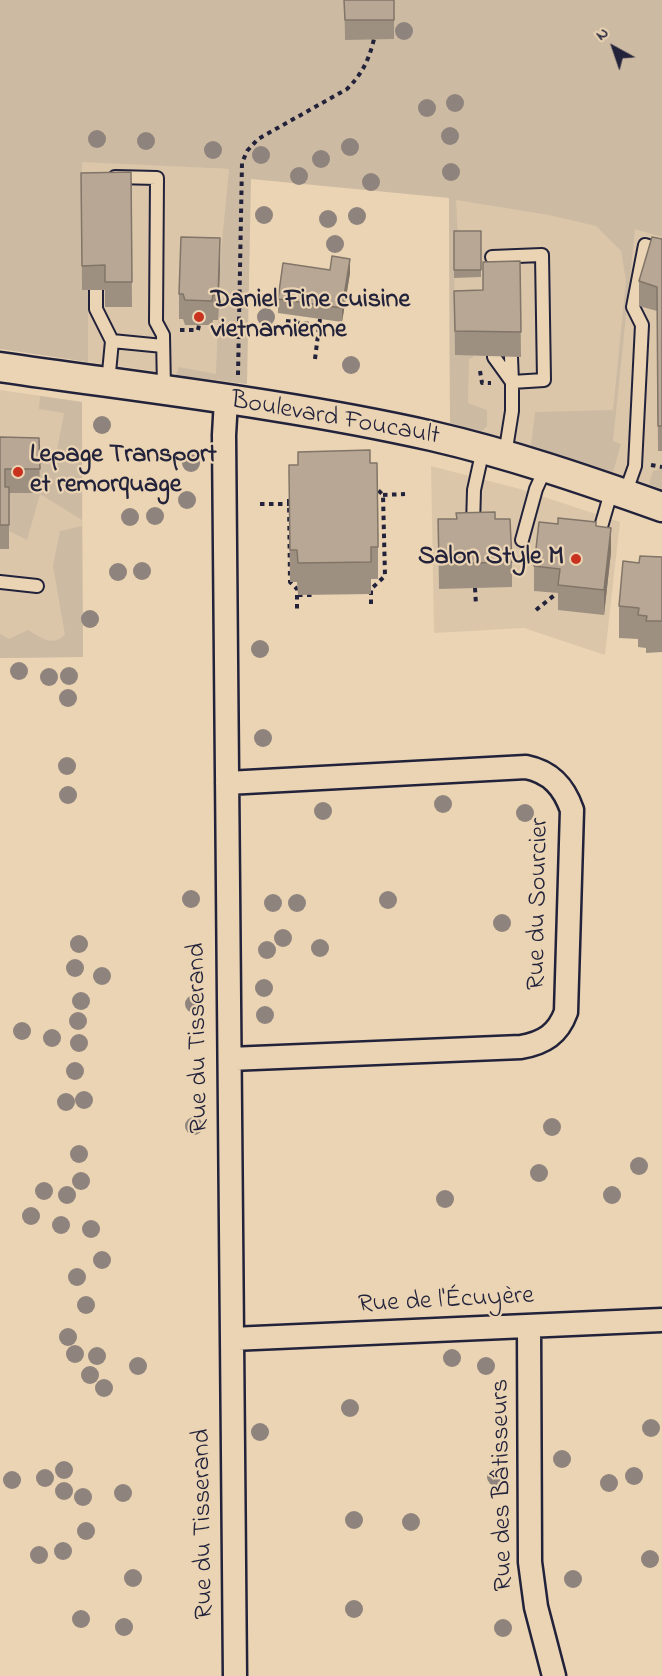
<!DOCTYPE html>
<meta charset="utf-8">
<style>
body{margin:0}
#map{position:relative;width:662px;height:1676px;overflow:hidden;background:#ead4b3;font-family:"Indie Flower",sans-serif}
canvas{display:block}
.north{position:absolute;left:584px;top:18px;width:60px;height:60px;-webkit-text-stroke:4px #ead4b3;paint-order:stroke;rotate:320deg;font-size:16px;font-weight:700;line-height:24px;text-align:center;color:#22223b}
.north::after{content:'';display:block;margin:auto;width:21px;height:27px;background:#22223b;clip-path:polygon(50% 0,100% 100%,50% 72%,0 100%)}
</style>
<div id="map">
<canvas width="662" height="1676"></canvas>
<div class="north">N</div>
</div>
<script>
const c = document.querySelector('canvas').getContext('2d');
c.lineJoin = 'round';
function paint(path, color) { c.fillStyle = color; c.fill(path, 'evenodd'); }
function stroke(path, color, width, dash) { c.strokeStyle = color; c.lineWidth = width; c.lineCap = dash ? 'butt' : 'round'; c.setLineDash(dash || []); c.stroke(path); }
function drawText(font, color, halo, rows, align = 'center') {
  c.font = font + ' "Indie Flower",sans-serif'; c.lineWidth = 4.5; c.setLineDash([]); c.textBaseline = 'middle'; c.strokeStyle = halo; c.fillStyle = color; for (const [text, x, y, turn = 0] of rows) {
    c.save(); c.translate(x, y); c.rotate((+turn || 0) * Math.PI / 180); c.textAlign = isNaN(turn) ? turn : align; if (halo) c.strokeText(text, 0, 0); c.fillText(text, 0, 0); c.restore();
  }
}
paint(new Path2D(`
 M78,161l151,8 18,215 -173,-24z
 M662,194v295l-110,-37 -102,-29 -1,-225z
 M0,390l82,12 1,255 -83,1z
 M431,466l89,23 100,33 -15,133 -81,-27 -90,5z`), '#dbc6aa');
paint(new Path2D(`
 M0,0h344l1,40 49,-40h268v237l-27,-8 -22,212 8,3 -8,28 -82,-26 4,-34 78,-2 13,-130 -5,-29 -25,-25 -47,-11 -93,-15 2,38 -4,1 1,116h18v3l-4,1 -1,44 19,7v16l-5,5 -32,-8 -1,-225 -198,-19 -4,205 -71,-9 3,-8 37,7 4,-111 9,-94 -147,-7v128h6v72l-88,-13z
 M40,396l42,6v118l-42,-26 -13,46 -18,-9v-19l-4,-19 34,-31 17,-7 8,-42 -25,-4z
 M662,469v20l-13,-5 4,-13z
 M82,526l1,131 -83,1v-24l9,5 19,-9c14,8 23,17 37,5l-12,-69 7,-35z`), '#cdbaa2');
const service = new Path2D(`
 M115,177l42,1 -1,144 7,13 1,54
 M492,257l50,-2 2,125 -32,2v29l-7,44
 M96,290v19l16,32
 M494,357l18,25 -1,-25
 M108,383l4,-42 51,5
 M625,494l10,-28 7,-141 -9,-18 12,-62 17,5
 M473,526l1,-36 9,-41
 M598,537l14,-48
 M522,540l14,-51 10,-22
 M0,582l37,4`);
const minor = new Path2D(`
 M226,400l-2,35 11,1241
 M227,783l299,-16c25,5 38,20 46,43l-6,202c-8,22 -22,31 -45,35l-291,12
 M529,1327l1,235 6,45 18,69
 M232,1339l430,-19`);
const tertiary = new Path2D(`
 M0,367c144,21 290,37 432,69 78,18 154,44 230,71`);
stroke(service, '#22223b', 16);
stroke(minor, '#22223b', 27);
stroke(tertiary, '#22223b', 33);
stroke(new Path2D(`
 M286,321l33,4
 M180,330h18l1,-5
 M315,359l5,-40
 M480,371l2,12h9
 M238,375l4,-212 5,-12 11,-12 89,-50c15,-15 22,-29 27,-50
 M651,465l11,2
 M383,495l22,-1
 M289,499l1,83 7,7v20
 M260,504h29
 M475,588l1,17
 M298,595h18
 M371,604v-15l14,-13 -2,-81 -8,-8
 M536,610l21,-17`), '#22223b', 4, [4.5, 4.5]);
stroke(service, '#ead4b3', 12);
stroke(minor, '#ead4b3', 22);
stroke(tertiary, '#ead4b3', 28);
c.fillStyle = '#8f837d';
for (const [x, y] of [
 [404,31],
 [455,103],
 [427,108],
 [450,136],
 [97,139],
 [146,141],
 [350,147],
 [213,150],
 [261,155],
 [321,159],
 [451,172],
 [299,176],
 [371,182],
 [264,215],
 [357,216],
 [328,219],
 [335,244],
 [266,317],
 [351,365],
 [102,425],
 [191,463],
 [187,500],
 [155,516],
 [130,517],
 [142,571],
 [118,572],
 [90,619],
 [260,649],
 [19,671],
 [69,676],
 [49,677],
 [68,698],
 [263,738],
 [67,766],
 [68,795],
 [443,804],
 [323,811],
 [525,813],
 [191,899],
 [388,900],
 [273,903],
 [297,903],
 [502,923],
 [283,938],
 [79,944],
 [320,948],
 [267,950],
 [75,968],
 [102,976],
 [264,988],
 [81,1001],
 [194,1004],
 [265,1015],
 [78,1021],
 [22,1031],
 [52,1038],
 [79,1043],
 [75,1071],
 [84,1100],
 [66,1102],
 [194,1126],
 [552,1127],
 [79,1154],
 [639,1166],
 [539,1173],
 [81,1181],
 [44,1191],
 [67,1195],
 [612,1195],
 [445,1199],
 [31,1216],
 [61,1225],
 [91,1229],
 [102,1260],
 [77,1277],
 [86,1305],
 [68,1337],
 [75,1354],
 [97,1356],
 [452,1358],
 [138,1366],
 [486,1366],
 [90,1375],
 [104,1388],
 [350,1408],
 [651,1428],
 [260,1432],
 [562,1459],
 [64,1470],
 [634,1476],
 [496,1477],
 [45,1478],
 [12,1480],
 [609,1483],
 [64,1491],
 [123,1493],
 [83,1497],
 [354,1520],
 [411,1522],
 [86,1531],
 [63,1551],
 [39,1555],
 [650,1559],
 [133,1578],
 [573,1579],
 [354,1609],
 [81,1619],
 [124,1627],
 [503,1628]
]) { c.beginPath(); c.arc(x, y, 9, 0, 2 * Math.PI); c.fill(); }
paint(new Path2D(`
 M344,0h50v39l-49,1z
 M131,172l1,135h-27v-17h-23l-1,-117z
 M454,231h27v46l-27,1z
 M662,239v212h-4l-1,-140 -18,-5v-25z
 M520,261l1,96 -66,-2 -1,-64 29,-1z
 M220,263l-2,57h-5l-1,5h-27l-2,-6h-4v-25z
 M330,270l20,3 -8,49 -64,-9v-14z
 M0,437l39,1 1,55h-31v56h-9z
 M370,463l8,74v42h-7v15l-73,1 -1,-13h-7l-1,-78 9,-39z
 M438,519h57l17,43v25l-73,2z
 M596,526l15,26 -7,63 -46,-5v-17l-24,-2v-25z
 M662,557v95l-16,1v-5l-8,-1v-8l-19,-1v-32l20,-43z`), '#9e9080');
paint(new Path2D(`
 M220,238v25l-2,57v-24z
 M350,259v14l-8,49v-14z
 M611,528v24l-7,63v-25z`), '#817568');
const building = new Path2D(`
 M344,0h50v20h-49z
 M131,172l1,110h-27v-17l-23,1 -1,-93z
 M454,231h27v39h-27z
 M181,237l39,1 -2,58 -5,-1 -1,6 -27,-1 -2,-6h-4z
 M652,237l10,2v187h-4l-1,-139 -18,-6z
 M332,256l18,3 -8,49 -64,-9 5,-36 47,7z
 M520,261l1,71 -66,-1 -1,-40 29,-1v-28z
 M0,437l39,1 1,31h-35v18h4v38h-9z
 M370,450v13h7l1,74v10h-7v15l-73,1 -1,-13h-7l-1,-77v-8h9v-13z
 M495,512v7h15l2,43 -73,2 -1,-45h19l-1,-6z
 M558,518l38,4v4l15,2 -7,62 -46,-5 2,-16 -26,-3 5,-44 19,2z
 M640,556l22,1v64h-16l1,-5 -9,-1 1,-7 -20,-2 4,-45 16,2z`);
paint(building, '#b8a795');
stroke(building, '#817568', 1.5);
for (const [x, y, r, color] of [
 [199,317,6,"#c8321e"],
 [18,472,6,"#c8321e"],
 [576,559,6,"#c8321e"]
]) { const dot = new Path2D(); dot.arc(x, y, r, 0, 2 * Math.PI); c.fillStyle = color; c.fill(dot); stroke(dot, '#ead4b3', 2); }
drawText('bold 26px', '#22223b', '#ead4b3', [
 ["Daniel Fine cuisine",211,302],
 ["vietnamienne",211,332],
 ["Lepage Transport",30,457],
 ["et remorquage",30,487],
 ["Salon Style M",564,559,"right"]
], 'left');
drawText('26px', '#22223b', '#ead4b3', [
 ["Boulevard Foucault",335,420,10],
 ["Rue du Sourcier",540,904,-89],
 ["Rue du Tisserand",200,1038,-91],
 ["Rue de l'Écuyère",446,1302,-3],
 ["Rue des Bâtisseurs",504,1485,-91],
 ["Rue du Tisserand",205,1524,-91]
]);
</script>
